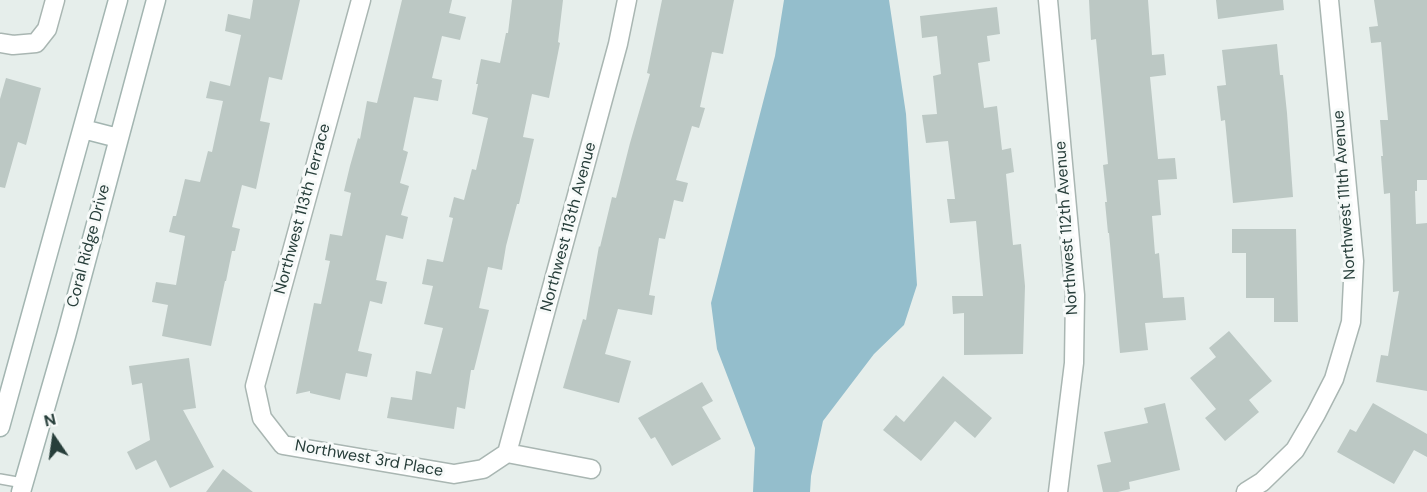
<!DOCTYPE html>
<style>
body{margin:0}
#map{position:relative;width:1427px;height:492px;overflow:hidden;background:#e6eeeb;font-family:"DM Sans",sans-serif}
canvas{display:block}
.north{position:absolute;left:24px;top:408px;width:60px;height:60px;-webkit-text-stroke:4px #f7faf9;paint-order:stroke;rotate:347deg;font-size:16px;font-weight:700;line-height:24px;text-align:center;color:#273e3a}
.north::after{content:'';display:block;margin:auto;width:21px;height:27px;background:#273e3a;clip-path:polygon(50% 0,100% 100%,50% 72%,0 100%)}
</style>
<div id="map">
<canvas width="1427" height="492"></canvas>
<div class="north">N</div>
</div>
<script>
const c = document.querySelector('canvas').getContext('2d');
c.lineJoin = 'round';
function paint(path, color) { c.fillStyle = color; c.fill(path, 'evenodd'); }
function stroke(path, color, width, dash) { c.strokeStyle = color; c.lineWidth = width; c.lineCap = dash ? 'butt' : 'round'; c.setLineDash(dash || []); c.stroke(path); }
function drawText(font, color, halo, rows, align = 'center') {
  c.font = font + ' "DM Sans",sans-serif'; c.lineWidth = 6; c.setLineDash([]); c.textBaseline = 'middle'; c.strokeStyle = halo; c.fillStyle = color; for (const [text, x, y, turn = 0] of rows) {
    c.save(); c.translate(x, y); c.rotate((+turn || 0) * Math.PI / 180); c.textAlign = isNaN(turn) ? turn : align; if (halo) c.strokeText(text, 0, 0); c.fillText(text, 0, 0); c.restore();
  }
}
paint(new Path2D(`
 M784,0h105l17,114 11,171 -13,40 -30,29 -51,67 -12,55 -1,16h-57l2,-44 -38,-99 -6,-46 64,-247z`), '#94becc');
paint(new Path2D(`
 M253,0h47l-18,80 -13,-3 -9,44 10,2 -14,66 -14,-4 -10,42 8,2 -5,22h-3l-6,30h-1l-14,65 -49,-10 6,-31 -16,-3 4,-20 20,3 9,-49 -16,-4 4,-16h3l9,-37 15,3 8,-31 4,1 11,-51 -17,-3 4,-17 20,5 11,-51 -16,-4 3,-17 22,5z
 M402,0h50l-3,13 17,4 -6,23 -18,-4 -10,42 10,2 -4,21 -24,-4 -11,53 5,2 -8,31 9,3 -8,29 7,2 -5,22 -17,-4 -10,45 11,2 -5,22 -12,-3 -12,50 14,3 -5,23 -21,-4 -6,27 -30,-7v-2l-14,3 18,-91 7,1 9,-43 -5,-1 5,-26 12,2 9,-43 -7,-2 6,-25 8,-28 2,1 7,-38 10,2z
 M512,0h51l-5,42 2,1 -11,55 -17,-4 -9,43 11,2 -15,65h-2l-11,42 -4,24 -14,-3 -9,41 10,2 -15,60h-3l-6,39 -8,-2 -3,22 -67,-11 4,-21 21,3 4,-29 15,3 12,-46 -19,-4 9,-38 -11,-2 5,-25 16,3 10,-44 -4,-1 5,-20 10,3 8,-31 4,1 12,-52 -16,-4 6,-30h-2l5,-25 19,4 6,-30h2z
 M662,0h72l-11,54 -11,-2 -12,55 5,1 -6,20 -7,-2 -16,54 12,3 -5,19 -9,-2 -9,39 -6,-1 -10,57 6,1 -3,19 -34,-6 -13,45 26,7 -12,42 -56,-15 20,-69 3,1 13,-74 1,1 12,-50 4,1 14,-55 20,-69 -3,-1z
 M1089,0h59l4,55 12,-1 2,21 -16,2 8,82 17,-1 2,21 -19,1 3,35 -9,1 3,38 4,-1 4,45 21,-1 2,23 -41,3 3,27 -28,3 -11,-120h-1l-3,-31h2l-4,-37 5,-1 -12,-125 -5,1z
 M1216,0h67l1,10 -66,9z
 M1374,0h53v180h-10v11h-2l1,33 11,-1v168l-51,-9 5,-27 7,1 11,-65 -6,1 -3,-99 -6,1 -3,-38h2l-3,-36h8l-7,-78 -10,1 -2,-16 9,-1z
 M997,7l3,27 -13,2 3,25 -12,2 6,45 13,-2 5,44 9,-2 3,24 -8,2 7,71 8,-1 4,42 -2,68 -59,1v-42l-11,1 -1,-18h31l-7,-75 -26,2 -3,-24h8l-7,-58 -22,2 -4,-28 15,-1 -4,-38 8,-2 -4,-38 -15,2 -2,-22z
 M1277,44l3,31h3l4,38 6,84 -60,6 -8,-83 -4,1 -4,-35 9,-1 -4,-35z
 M6,78l35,10 -15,57 -8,-3 -13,46 -5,-1v-88z
 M1232,229h64l2,93h-24v-24h-28v-45h-14z
 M1229,331l43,50 -23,19 10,12 -34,29 -20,-23 11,-9 -26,-31 26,-21 -7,-9z
 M189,358l7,50 -13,2 31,57 -44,21 -14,-28 -20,10 -9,-18 23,-12 -8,-57 -10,2 -3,-19z
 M943,376l49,42 -17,20 -20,-17 -34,40 -38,-31 13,-15 8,7z
 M702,382l11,19 -11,6 19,32 -49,27 -17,-29 -4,2 -13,-21z
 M1165,403l15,67 -51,12 1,7 -12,3h-15l-6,-27 14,-3 -7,-30 44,-9 -4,-15z
 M1373,403l54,31v23l-13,-7 -20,34 -57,-32 13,-23 6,3z
 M223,469l30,23h-47z`), '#bcc8c4');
const service = new Path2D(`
 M0,479l23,4`);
const minor = new Path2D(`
 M361,0l-106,386 7,32 21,27 171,29 29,-5 24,-16 84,16
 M1048,0l27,295 -1,68 -16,129
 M0,43l13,2 23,-2 11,-14 8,-29
 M507,453l111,-409 9,-44
 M1246,492l16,-10 33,-32 21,-36 18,-35 17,-57 3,-61 -25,-261`);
const secondary = new Path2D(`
 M83,129l35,9
 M0,427l118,-427
 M21,492l45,-156 90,-336`);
stroke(service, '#a9b6b2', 12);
stroke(minor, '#a9b6b2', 21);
stroke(secondary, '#a3b5b1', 21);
stroke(service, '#fff', 9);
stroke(minor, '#fff', 18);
stroke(secondary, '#fff', 18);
drawText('16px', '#273e3a', '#f7faf9', [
 ["Northwest 111th Avenue",1345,195,-94],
 ["Northwest 113th Terrace",303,209,-75],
 ["Northwest 113th Avenue",569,227,-75],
 ["Northwest 112th Avenue",1067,228,-94],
 ["Coral Ridge Drive",89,246,-75],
 ["Northwest 3rd Place",369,459,10]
]);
</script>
